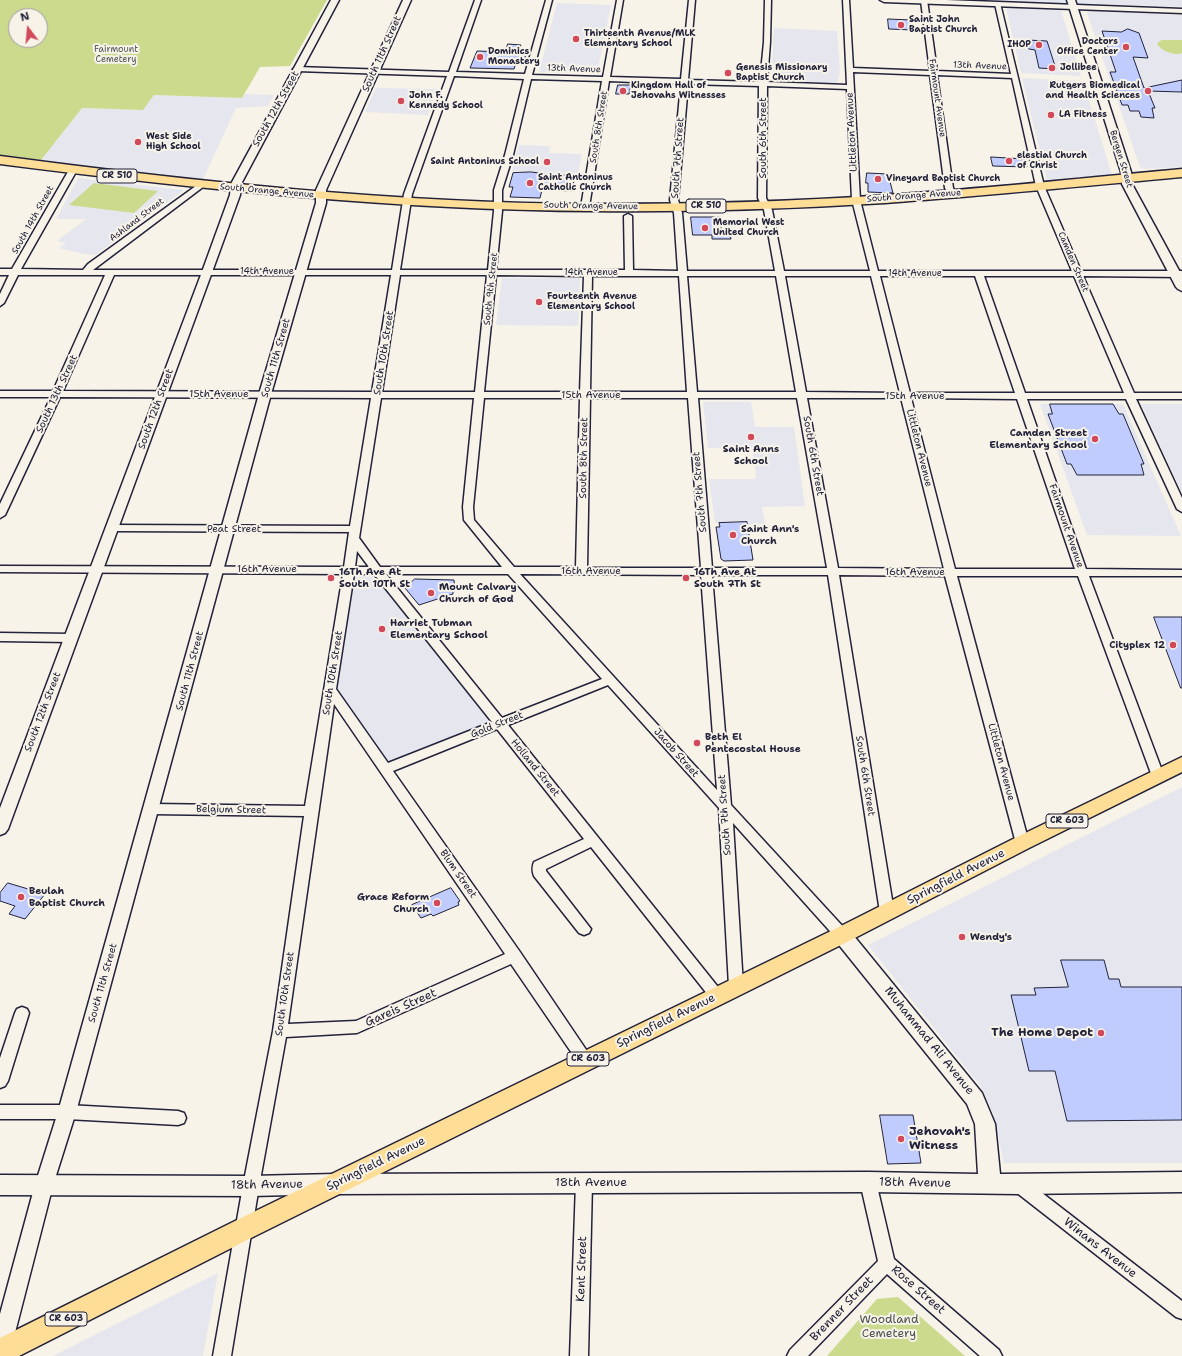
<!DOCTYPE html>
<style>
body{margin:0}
#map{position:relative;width:1182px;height:1356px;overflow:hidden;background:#f7f3e8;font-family:"Shantell Sans",sans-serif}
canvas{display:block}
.north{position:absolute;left:8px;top:8px;width:40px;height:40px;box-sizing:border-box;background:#f7f3e8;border:1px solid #a29fa3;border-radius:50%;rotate:344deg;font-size:11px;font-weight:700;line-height:16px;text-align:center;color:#22223b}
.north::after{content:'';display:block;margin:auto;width:14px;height:18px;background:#d1495b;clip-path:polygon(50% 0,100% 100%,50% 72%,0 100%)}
</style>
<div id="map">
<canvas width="1182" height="1356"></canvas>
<div class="north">N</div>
</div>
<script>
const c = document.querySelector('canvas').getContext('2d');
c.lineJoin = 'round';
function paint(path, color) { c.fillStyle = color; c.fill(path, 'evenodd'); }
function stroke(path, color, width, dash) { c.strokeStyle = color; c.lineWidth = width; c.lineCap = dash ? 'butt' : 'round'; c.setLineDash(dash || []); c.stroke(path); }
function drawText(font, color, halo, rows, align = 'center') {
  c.font = font + ' "Shantell Sans",sans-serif'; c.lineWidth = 4; c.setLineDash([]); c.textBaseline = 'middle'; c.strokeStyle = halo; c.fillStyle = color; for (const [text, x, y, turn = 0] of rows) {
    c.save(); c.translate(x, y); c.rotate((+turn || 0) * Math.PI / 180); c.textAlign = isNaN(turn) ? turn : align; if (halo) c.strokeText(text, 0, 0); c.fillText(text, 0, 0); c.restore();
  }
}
paint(new Path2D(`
 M962,0h220v7l-123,-4z
 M557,3l54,2 -14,69 -58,-2z
 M1006,8l55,2 20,66 -60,-3z
 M1090,11l92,4v152l-37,2 -5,-2 -52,-151 -1,-4z
 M774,28l63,3 3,41 -3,11 -66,-2z
 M1022,78l61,3 29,94 -65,5z
 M376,88l61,1 -9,26 -63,-3z
 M245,94l29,1 -6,11 -32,2 -33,71 -162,-19 41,-52 60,2 12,-15 88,3z
 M519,145l31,1 -1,7 33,1 -4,20 -66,-3z
 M78,178l106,12 -88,65 -12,-1 -25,-6 7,-5 -9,-2 29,-22h-30z
 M502,278h78l-2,48 -82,-1z
 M703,402h48l4,25h39l11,79 -43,1 3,17 -16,1 -2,-3 -32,1 -6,-44h46l1,-4 -4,-27h-44z
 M1040,404h83l58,132 -94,-1z
 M1141,404h41v88l-12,-25z
 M351,571h25l122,152 -112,45 -54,-80z
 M1182,787v376h-178l-11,-50 -12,-26 -113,-142z
 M218,1273l-15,83h-150z`), '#e6e7ee');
paint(new Path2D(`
 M0,0h327l-37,66 -30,1 -18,31 -88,-3 -11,15 -61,-2 -41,52 -41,-5zM16,16h24v24h-24z
 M1162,40h20v13c-8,3 -22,-2 -25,-10z
 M94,183l64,8 -24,22 -65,-8z
 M898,1297l67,59h-138l50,-57z`), '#cbda8d');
const building = new Path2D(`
 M888,19l23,1 2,10 -24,-1z
 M1128,29l11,4 9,25 -15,-1 11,31 38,-8v12l-34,-1 7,17h-3l2,10 -13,-1 -2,-6h-9l-2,-6h-6l-12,-33h6l-14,-41 19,1z
 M1027,40l20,1 9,28 -17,-1 -4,-18 -6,-1z
 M508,44l13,1 -2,5 8,1 -4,13 -7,-1 -2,6 -44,-1 7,-17 28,1z
 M618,85h13l-2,9h-13z
 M991,157l34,2 2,8 -34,-1z
 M531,172l23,3h21l-3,16 -30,-1 -2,8 -30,-1 3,-10h-4l4,-14z
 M867,173l21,1 5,19 -25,-1v-9h-2z
 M691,217h29l1,12h8l2,10h-19v-4h-19z
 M1050,404h63l6,10h4l21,50h-3l3,11h-67l-6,-11h-4l-19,-50h4z
 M747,522l6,38 -29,1 -3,-2 -5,-32h4l-1,-4z
 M415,579l39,1 1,11h-2v3l-34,11 -14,-17z
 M1154,617h28v71h-1z
 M8,883l37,11 -20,25 -16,-5 6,-8 -15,-5v-8z
 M451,888l9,13 -2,1 1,3 -26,11 -2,-2 -10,4 -9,-13z
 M1061,960h43l5,19h10l2,8h61v133l-115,1 -12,-50h-26l-18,-76h25l-2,-7 34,-1z
 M880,1115h33l8,48 -33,1z`);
paint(building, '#bfccfd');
stroke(building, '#22223b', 1);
const minor = new Path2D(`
 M475,0h6l-25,72 69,2 21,-74h6l-20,75 71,2 14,-77h6l-13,77 71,2 8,-79h6l-7,80 72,2 4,-40 1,-42h6l-1,42 -3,40 80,3 -4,-85h6l4,68 77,3 -9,-70 6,-1 10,71 74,3 -16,-70 5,-1 44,183 37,85h101v6l-99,-1 51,117h48v6h-46l46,99v14l-5,-3 -51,-110h-99l59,170 96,1v6h-93l75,200 -1,3 -5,2 -5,-2 -1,-3 -74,-200h-121l72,267 -2,4 -5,1 -5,-1 -72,-271 -106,-1 55,337 -2,4 -5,1 -5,-1 -2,-4 -52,-337h-116l19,230 116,126 2,4 -2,4 -5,2 -5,-2 -104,-116 10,163 -2,4 -5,2 -5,-2 -2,-4 -10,-178 -111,-123 -100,40 214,267 2,4 -2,4 -5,2 -5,-2 -121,-153 -45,22v2l45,58 -2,4 -5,2 -5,-2 -45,-57c-2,-5 -2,-9 0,-14l50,-23 -87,-110 -104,42 127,181 73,108 -3,5 -5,1 -5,-1 -69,-101 -154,69 -71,4 -27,149 -28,170h-18l30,-170 30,-155 31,-215 -152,-2 -5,-2 -2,-3 2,-3 5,-2 153,2 38,-232 -343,-2v-6l344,1 5,-35 -237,-1 -5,-3 5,-3 238,1 21,-128 -311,-1 -55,118 -5,3v-14l51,-107h-51v-6h53l52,-116h-87l-14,28 -4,3v-12l9,-19h-9v-6h12l57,-99 4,-2 4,2 -56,99 62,1 5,-6 112,-81 4,2 -1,2 -110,83h299l12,-76 43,-118 -150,-5 -4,-2 4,-2 152,5zM853,72l77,3 15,113 4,8h3l4,-2 -3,-6 -16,-113 75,3 24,108 36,85h-194l-18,-71zM454,76l70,3 -19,76 -11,35v21l-6,59h-88l12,-76zM531,79l71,2 -21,126 4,2 4,-2 20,-126 72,3 -11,116 4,13 4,58 -45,-1 -1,-54 -4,-2 -4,2 1,54h-129l6,-59v-21l11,-35zM688,84l71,2 -1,112 6,12 11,61h-88l-5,-58 -4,-13zM767,86l80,3 5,111 18,71h-86l-12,-61 -6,-12zM114,275h277l-19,117 -309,-1zM400,275h87l-12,117h-93zM496,275l88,1 -4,116h-96zM592,276h87l8,116h-97zM687,276h89l20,116h-99zM785,276h86l29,117 -94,-1zM880,276h95l40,117h-105zM984,276h90l50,117h-99zM381,398h93l-11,109 1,13 38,47h-122l-21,-29zM484,398h96l-4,169h-62l-40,-47 -1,-13zM590,398h98l13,170h-114zM698,398h99l30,170h-115zM807,398h94l43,171 -106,-1zM911,398l106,1 58,170h-120zM357,551l12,16h-14zM354,574h20l118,148 -104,41 -52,-74zM386,574h122l94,105 -100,39zM520,574l181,1 16,215zM334,704l171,250 -149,67 -68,3z
 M0,633l71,1 4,1 2,3 -2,3 -4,1 -71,-1z
 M22,1007l5,2 2,4 -21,68 -3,5 -5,2v-30l15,-45 2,-4z
 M0,1105h67l111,6 6,2 2,5 -2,5 -6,2 -111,-6h-67z
 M868,1175l6,2 2,5 18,77 105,91 3,6h-22l-93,-82 -79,82h-21l3,-6 88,-89 -18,-79 2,-5z
 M584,1176l6,2 2,5 -4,173h-18l6,-173 2,-5z
 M1018,1177l6,2 158,122v18l-6,-2 -164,-128 -2,-5 2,-5z`);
const tertiary = new Path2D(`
 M331,0h8l-98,184 -1,11 -28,77 -204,557 -3,4 -5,2v-27l202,-536 28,-77 1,-11z
 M403,0h8l-85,190v13l-55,191 -195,718 -23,73 -43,167 -1,4h-9v-42l35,-129 23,-73 201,-718 57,-191v-13z
 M880,0h66l236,9v4l-298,-11z`);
const secondary = new Path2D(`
 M1067,0h8l56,172 1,12 50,92v15l-4,-2 -2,-2 -54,-103 -1,-12z
 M842,928l7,2 133,163 13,31 5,50 182,-2v20l-164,2 -150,-2 -533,2 -84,2 -251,-1v-20l251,1 84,-2 533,-2 110,2 -3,-50 -8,-20 -132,-164 -2,-5 2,-5z`);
const primary = new Path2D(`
 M0,156c197,26 395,47 594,48 97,0 194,-2 291,-9 99,-6 198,-17 297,-26v8c-99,9 -198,19 -297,26 -97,6 -194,9 -292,8 -198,-1 -396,-22 -593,-47z
 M1182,757v15l-153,76 -180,93 -596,296 -234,119h-19v-18l235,-117 600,-292 180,-91z`);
stroke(minor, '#22223b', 3);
stroke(tertiary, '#22223b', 3);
stroke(secondary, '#22223b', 3);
stroke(primary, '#22223b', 3);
paint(minor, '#f7f3e8');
paint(tertiary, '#f7f3e8');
paint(secondary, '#f7f3e8');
paint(primary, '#fedd96');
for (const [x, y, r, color] of [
 [901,25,4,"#d1495b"],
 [576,39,4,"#d1495b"],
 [1039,45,4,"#d1495b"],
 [1126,47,4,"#d1495b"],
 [480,57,4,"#d1495b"],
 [1052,68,4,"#d1495b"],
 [728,73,4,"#d1495b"],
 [623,91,4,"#d1495b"],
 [1148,91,4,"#d1495b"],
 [401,101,4,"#d1495b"],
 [1051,115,4,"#d1495b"],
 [138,142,4,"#d1495b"],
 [1009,161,4,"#d1495b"],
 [547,162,4,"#d1495b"],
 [878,179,4,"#d1495b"],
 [530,183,4,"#d1495b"],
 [705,228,4,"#d1495b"],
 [539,302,4,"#d1495b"],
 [751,437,4,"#d1495b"],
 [1095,439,4,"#d1495b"],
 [733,535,4,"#d1495b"],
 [331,578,4,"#d1495b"],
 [686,578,4,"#d1495b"],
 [431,593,4,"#d1495b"],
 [382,629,4,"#d1495b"],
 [1173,645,4,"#d1495b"],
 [697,743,4,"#d1495b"],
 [21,897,4,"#d1495b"],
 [437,903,4,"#d1495b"],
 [962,937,4,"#d1495b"],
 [1101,1033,4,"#d1495b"],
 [901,1139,4,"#d1495b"]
]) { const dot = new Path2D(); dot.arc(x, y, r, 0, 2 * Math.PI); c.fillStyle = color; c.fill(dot); stroke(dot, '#f7f3e8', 1.5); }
drawText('bold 9px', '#22223b', '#f7f3e8', [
 ["Saint John",909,20],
 ["Baptist Church",909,30],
 ["Thirteenth Avenue/MLK",584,34],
 ["Elementary School",584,44],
 ["Doctors",1118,42,"right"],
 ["Office Center",1118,52,"right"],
 ["IHOP",1031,45,"right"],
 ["Dominics",488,52],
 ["Monastery",488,62],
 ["Genesis Missionary",736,68],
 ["Baptist Church",736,78],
 ["Jollibee",1060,68],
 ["Kingdom Hall of",631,86],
 ["Jehovahs Witnesses",631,96],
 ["Rutgers Biomedical",1140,86,"right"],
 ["and Health Sciences",1140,96,"right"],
 ["John F.",409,96],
 ["Kennedy School",409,106],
 ["LA Fitness",1059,115],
 ["West Side",146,137],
 ["High School",146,147],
 ["elestial Church",1017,156],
 ["of Christ",1017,166],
 ["Saint Antoninus School",539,162,"right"],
 ["Saint Antoninus",538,178],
 ["Catholic Church",538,188],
 ["Vineyard Baptist Church",886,179],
 ["Memorial West",713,223],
 ["United Church",713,233],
 ["Fourteenth Avenue",547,297],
 ["Elementary School",547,307]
], 'left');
drawText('9px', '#4c5050', '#f7f3e8', [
 ["Fairmount",116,50],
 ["Cemetery",116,60]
]);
drawText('9px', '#22223b', '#f7f3e8', [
 ["13th Avenue",980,66,2],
 ["13th Avenue",574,69,2],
 ["Fairmount Avenue",937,98,82],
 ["South 8th Street",599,127,-81],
 ["Bergen Street",1121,159,73],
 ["South Orange Avenue",267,191,5],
 ["South Orange Avenue",914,196,-4],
 ["South Orange Avenue",591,206,1],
 ["South 14th Street",33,220,-61],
 ["Ashland Street",137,220,-37],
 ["Camden Street",1073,262,67],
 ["14th Avenue",267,272],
 ["14th Avenue",591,273],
 ["14th Avenue",915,274],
 ["South 9th Street",491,289,-84]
]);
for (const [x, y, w] of [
 [117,176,40],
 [706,206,40],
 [1067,821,42],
 [588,1059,42],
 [66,1319,42]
]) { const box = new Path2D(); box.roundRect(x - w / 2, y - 7, w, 14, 3); c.fillStyle = '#f7f3e8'; c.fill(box); stroke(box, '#22223b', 1); }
drawText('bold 9px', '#22223b', null, [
 ["CR 510",117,176],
 ["CR 510",706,206],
 ["CR 603",1067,821],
 ["CR 603",588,1059],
 ["CR 603",66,1319]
]);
drawText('10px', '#22223b', '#f7f3e8', [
 ["South 11th Street",382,54,-66],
 ["South 12th Street",276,109,-61],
 ["Littleton Avenue",852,132,-93],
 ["South 6th Street",763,138,-90],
 ["South 7th Street",678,158,-86],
 ["South 10th Street",384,353,-81],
 ["South 11th Street",276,358,-74],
 ["South 13th Street",57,394,-65],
 ["15th Avenue",219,394],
 ["15th Avenue",591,395],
 ["15th Avenue",915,396],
 ["South 12th Street",156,409,-70],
 ["Littleton Avenue",919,448,76],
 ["South 6th Street",813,456,80],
 ["South 8th Street",584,458,-89],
 ["South 7th Street",700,492,-95],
 ["Fairmount Avenue",1066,526,71],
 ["Peat Street",234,529],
 ["16th Avenue",267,569],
 ["16th Avenue",591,571],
 ["16th Avenue",915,572],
 ["South 11th Street",190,671,-75],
 ["South 10th Street",333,673,-81],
 ["South 12th Street",43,712,-69],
 ["Gold Street",497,725,-22],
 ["Jacob Street",676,753,48],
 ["Littleton Avenue",1001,762,75],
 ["Holland Street",535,768,51],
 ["South 6th Street",865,776,81],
 ["Belgium Street",231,810,1],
 ["South 7th Street",725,815,-94],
 ["Blum Street",458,874,55],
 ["South 11th Street",103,983,-74],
 ["South 10th Street",285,994,-82]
]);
drawText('bold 10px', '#22223b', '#f7f3e8', [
 ["Camden Street",1087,433,"right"],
 ["Elementary School",1087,445,"right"],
 ["Saint Anns",751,449,"center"],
 ["School",751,461,"center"],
 ["Saint Ann's",741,529],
 ["Church",741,541],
 ["16Th Ave At",339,572],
 ["South 10Th St",339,584],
 ["16Th Ave At",694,572],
 ["South 7Th St",694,584],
 ["Mount Calvary",439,587],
 ["Church of God",439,599],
 ["Harriet Tubman",390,623],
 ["Elementary School",390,635],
 ["Cityplex 12",1165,645,"right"],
 ["Beth El",705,737],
 ["Pentecostal House",705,749],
 ["Beulah",29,891],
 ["Baptist Church",29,903],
 ["Grace Reform",429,897,"right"],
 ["Church",429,909,"right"],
 ["Wendy's",970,937]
], 'left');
drawText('12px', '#22223b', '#f7f3e8', [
 ["Springfield Avenue",956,877,-27],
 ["Gareis Street",401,1008,-24],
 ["Springfield Avenue",666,1021,-26],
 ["Muhammad Ali Avenue",929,1041,51],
 ["Springfield Avenue",376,1164,-26],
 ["18th Avenue",591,1183],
 ["18th Avenue",915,1183,1],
 ["18th Avenue",267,1185,-1],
 ["Winans Avenue",1100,1248,38],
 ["Kent Street",582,1269,-88],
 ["Rose Street",918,1290,41],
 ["Brenner Street",842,1309,-46]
]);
drawText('bold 12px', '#22223b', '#f7f3e8', [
 ["The Home Depot",1093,1033],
 ["Jehovah's",909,1132,"left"],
 ["Witness",909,1146,"left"]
], 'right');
drawText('12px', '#4c5050', '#f7f3e8', [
 ["Woodland",889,1320],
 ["Cemetery",889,1334]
]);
</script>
